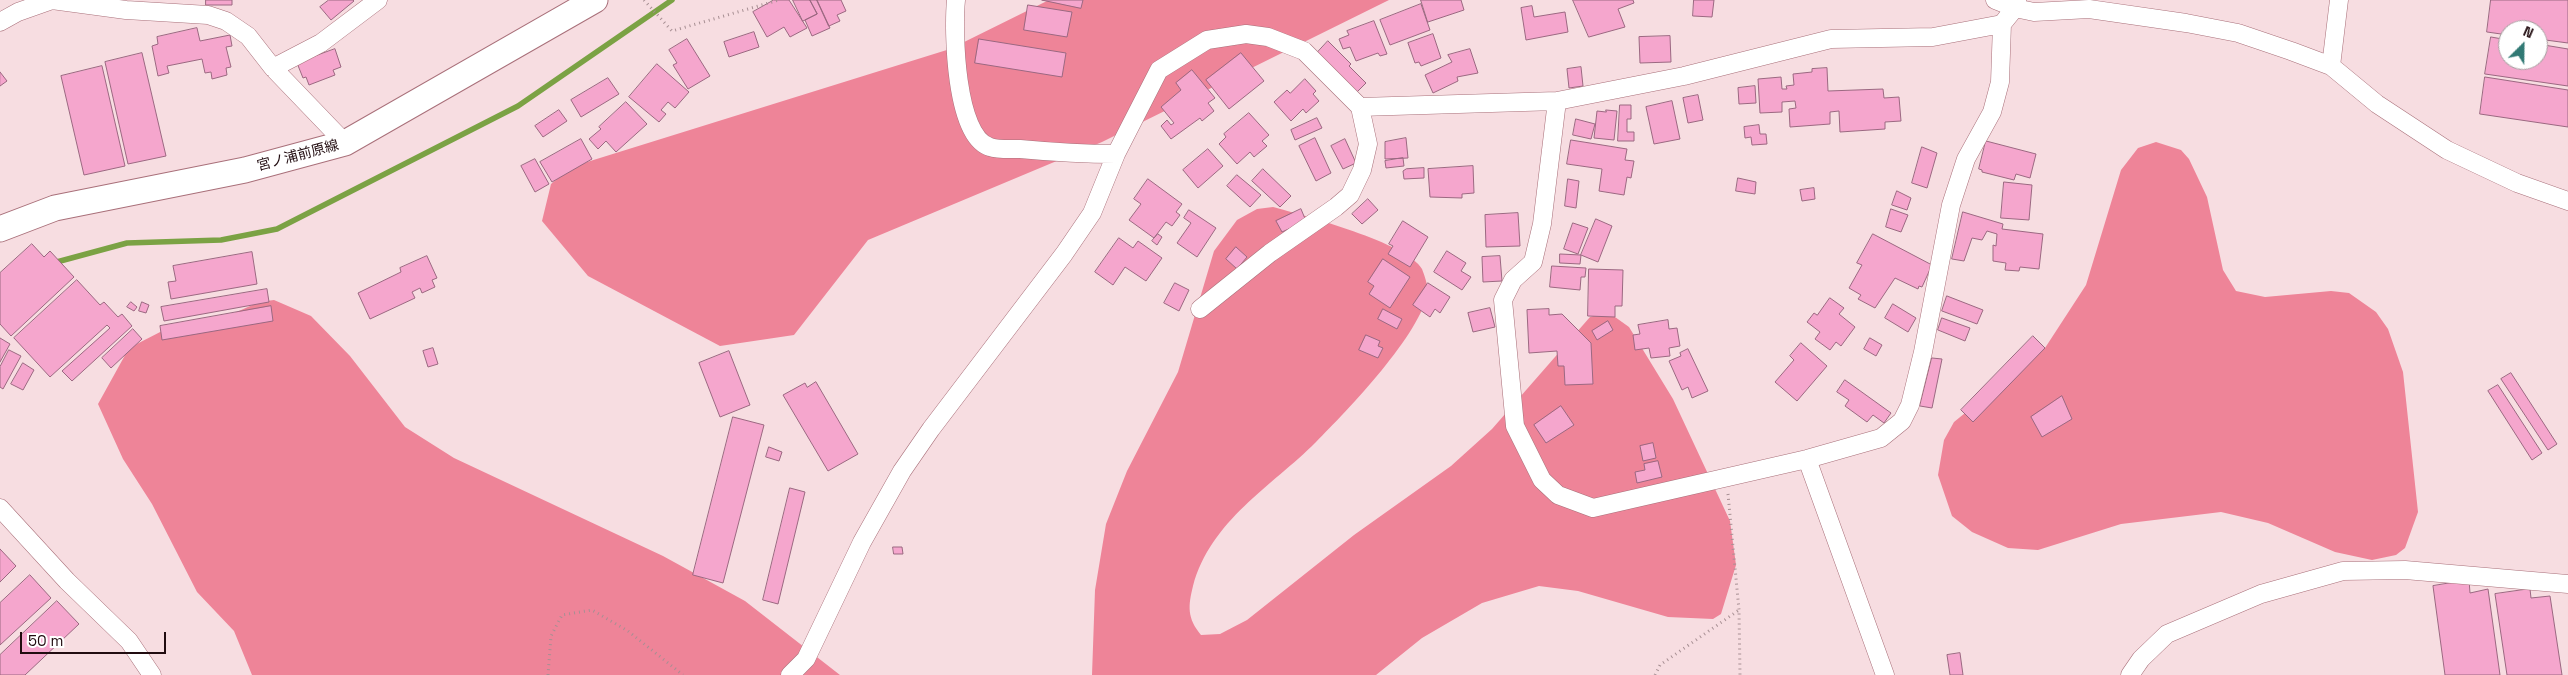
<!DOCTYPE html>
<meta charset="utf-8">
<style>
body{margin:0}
#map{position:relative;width:2568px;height:675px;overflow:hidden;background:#f7dde1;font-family:"Space Grotesk",sans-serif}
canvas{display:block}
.north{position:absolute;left:2498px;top:20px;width:50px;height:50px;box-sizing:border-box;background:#fff;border:1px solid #a69e9f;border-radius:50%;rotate:23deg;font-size:14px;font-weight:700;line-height:20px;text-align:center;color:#210c10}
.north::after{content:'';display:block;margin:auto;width:18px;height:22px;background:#317974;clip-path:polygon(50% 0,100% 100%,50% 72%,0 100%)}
.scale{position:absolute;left:20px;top:632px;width:146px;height:22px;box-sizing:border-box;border:2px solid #210c10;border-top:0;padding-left:6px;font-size:15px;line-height:18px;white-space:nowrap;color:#210c10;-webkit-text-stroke:4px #fff;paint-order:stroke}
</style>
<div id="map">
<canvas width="2568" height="675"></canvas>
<div class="north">N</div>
<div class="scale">50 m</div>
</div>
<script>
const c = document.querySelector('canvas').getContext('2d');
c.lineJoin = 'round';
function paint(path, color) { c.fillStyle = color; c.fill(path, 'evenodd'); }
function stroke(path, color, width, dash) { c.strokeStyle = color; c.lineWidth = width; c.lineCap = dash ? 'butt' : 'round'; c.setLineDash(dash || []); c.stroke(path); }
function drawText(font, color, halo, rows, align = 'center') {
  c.font = font + ' "Space Grotesk","Noto Sans JP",sans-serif'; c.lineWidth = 4; c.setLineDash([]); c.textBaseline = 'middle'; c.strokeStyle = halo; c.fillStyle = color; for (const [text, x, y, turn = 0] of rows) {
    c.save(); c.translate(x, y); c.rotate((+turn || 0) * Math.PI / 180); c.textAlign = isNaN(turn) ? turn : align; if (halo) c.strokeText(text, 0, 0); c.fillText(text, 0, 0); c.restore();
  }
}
paint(new Path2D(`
 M1049,0h340l-287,142 -234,98 -74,95 -74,11 -132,-70 -46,-55 9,-37 20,-17 379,-118z
 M2156,142l25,8 8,9 18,38 16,73 13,21 29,6 66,-6 18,2 27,19 12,17 15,43 15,140 -13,36 -9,7 -24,5 -37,-8 -67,-29 -47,-11 -100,12 -83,26 -30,-2 -36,-16 -20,-16 -14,-41 6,-35 10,-18 91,-74 41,-63 35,-115 17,-22z
 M1273,207c30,8 135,36 149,62 2,5 6,17 6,22 -6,42 -81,120 -112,151 -45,45 -105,78 -123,144 -5,20 -6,32 8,49l19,-1 27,-14 107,-85 97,-69 41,-37 98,-112 18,-5 21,15 44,72 57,122 6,44 -15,49 -8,5 -45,-2 -90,-26 -39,-5 -57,17 -60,35 -46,37h-284l3,-85 11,-66 21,-53 51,-99 36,-121 23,-31 20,-11z
 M274,300l37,16 39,40 55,71 49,31 209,98 82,45 95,74h-588l-18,-44 -37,-39 -45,-88 -29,-45 -25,-55 31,-56 37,-19 64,-14 29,-13z`), '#ee8498');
stroke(new Path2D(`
 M53,263l74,-20 94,-3 56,-11 241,-123 154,-106`), '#7ba244', 5.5);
const building = new Path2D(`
 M206,0h26v5h-26z
 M329,0h24l1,1 -23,19 -11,-13z
 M774,0h15l18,28 -17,9 -6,-10 -17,10 -14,-25z
 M793,0h17l7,14 -14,7z
 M810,0h7l13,28 -18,8 -7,-16 12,-6z
 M817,0h24l5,11 -9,4 3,6 -11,5z
 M1042,0h41l-2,8z
 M1421,0h40l3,10 -36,12z
 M1573,0h60l1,3 -16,6 7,18 -36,10z
 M1694,0h20l-2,17 -19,-1z
 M2491,0h77v43l-30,-4v-9h-30v5l-21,-3z
 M1421,4l9,26 -40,15 -10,-25z
 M1028,5l44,7 -5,25 -43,-7z
 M1532,6l2,11 31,-5 3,20 -42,8 -5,-32z
 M1374,21l13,33 -7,2 -2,-3 -22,8 -6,-14 -7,2 -4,-10 10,-4 -2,-4z
 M197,28l3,13 30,-6 2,11 -6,1 5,20 -5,1 1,7 -15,4 -1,-7 -6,1 -3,-14 -35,7 2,7 -11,3 -6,-30 6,-2 -1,-7z
 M754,32l5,15 -30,10 -5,-15z
 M1433,34l8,24 -20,8 -2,-4 -4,1 -7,-20z
 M1670,36l1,26 -31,1 -1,-26z
 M2491,37l17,3v20h30v-16l30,5v37l-83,-12z
 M687,39l23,37 -22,13 -15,-24 4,-2 -8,-13z
 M979,39l87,14 -4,24 -87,-14z
 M1328,41l23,23 -2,2 17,17 -10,10 -39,-40z
 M335,49l6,18 -8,3 2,5 -26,10 -3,-8 -3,1 -6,-15z
 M1470,49l8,24 -21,4 1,4 -25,12 -8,-18 27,-13 -4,-7z
 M142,53l24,103 -38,8 -23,-102z
 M1241,53l23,28 -35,28 -23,-29z
 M657,64l32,28 -14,16 -7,-6 -7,8 5,4 -7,8 -30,-25z
 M102,66l23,100 -41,9 -23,-99z
 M1581,67l2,19 -14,2 -2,-19z
 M1827,68l1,23 55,-2 1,9 15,-1 2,24 -16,1v7l-45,3 -1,-21 -9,1v12l-40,3 -1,-18 7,-1 -1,-7 -13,1v10l-22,1 -2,-34 23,-2 1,12h5l-1,-3 8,-1 -1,-11 19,-2v-3z
 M1192,70l23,28 -7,5 6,8 -12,10 -2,-3 -29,21 -10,-13 6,-6 4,5 3,-2 -13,-16 20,-17 -5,-7z
 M0,72l7,9 -7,5z
 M2485,77l83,13v37l-88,-13z
 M608,78l11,16 -38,23 -10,-17z
 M1305,79l11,12 -3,3 6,7 -13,12 -3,-4 -12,12 -17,-19 13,-12 3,3z
 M1755,86l1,17 -17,1 -1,-16z
 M1698,95l5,25 -15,3 -5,-25z
 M1672,101l8,38 -26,5 -8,-37z
 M626,102l21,22 -31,28 -10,-11 -8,8 -9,-10 12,-10 -2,-2z
 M1620,105h11v14h-4v13h7v9h-16z
 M559,110l8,11 -24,16 -8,-11z
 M1606,110l11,1 -3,29 -20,-2 3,-27 9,1z
 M1249,113l20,22 -7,6 5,5 -13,11 -4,-5 -13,12 -18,-20 7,-7 -2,-3z
 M1317,118l5,10 -27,12 -4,-10z
 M1576,119l19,5 -4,15 -18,-4z
 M1759,125l1,9h6l1,10 -15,1 -1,-8 -6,1 -1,-11z
 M1315,138l16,35 -15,8 -17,-35z
 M1406,138l2,20 -23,1v-17z
 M581,139l11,20 -40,23 -12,-20z
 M1345,139l11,24 -13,6 -12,-23z
 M1571,140l56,9 -2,11 9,1 -3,17 -4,-1 -3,18 -25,-4 3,-22 -35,-5z
 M1986,141l50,13 -6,24 -14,-4 -2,6 -32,-8v-2l-3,-1z
 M1922,147l15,6 -10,35 -15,-5z
 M1208,149l15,17 -25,22 -15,-18z
 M1403,158l1,8 -18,2 -1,-7z
 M535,159l14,25 -14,8 -14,-26z
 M1473,166l1,27 -12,1v4l-32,-1 -2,-28z
 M1424,168v10l-20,1 -1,-8 3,-2z
 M1263,169l28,27 -11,11 -28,-26z
 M1237,175l24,20 -11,12 -23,-21z
 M1738,178l18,4 -1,12 -19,-3z
 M1148,179l34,25 -6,8 4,3 -8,11 -6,-4 -12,16 -25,-18 12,-16 -7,-5z
 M1568,179l11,2 -3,27 -11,-2z
 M2004,182l28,3 -3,35 -28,-2z
 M1814,188l1,11 -13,2 -2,-11z
 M1897,191l14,7 -4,12 -15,-5z
 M1368,199l10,11 -16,14 -10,-10z
 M1301,209l5,12 -24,11 -6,-11z
 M1891,209l17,6 -7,17 -15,-5z
 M1189,210l27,18 -19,29 -20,-14 14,-20 -7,-5z
 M1963,212l40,12 -1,5 41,5 -4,35 -19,-2 -1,4 -14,-1 1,-7 -13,-2v-16l3,1 1,-12 -10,-3 -5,9 -10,-2 -8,23 -12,-2z
 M1518,213l2,33 -34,1 -1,-32z
 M1596,219l16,7 -14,36 -17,-7z
 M1403,221l25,16 -18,30 -22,-13 5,-8 -4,-2z
 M1573,223l15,5 -10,26 -14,-5z
 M1158,234l4,3 -5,8 -5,-4z
 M1873,234l59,31 -10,22 -3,-1 -1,3 -23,-11 -20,30 -17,-9 3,-4 -12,-7 13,-23 -5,-2z
 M1119,238l14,10 5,-7 24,17 -16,23 -21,-14 -12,18 -18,-13z
 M32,244l12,13 6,-6 24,26 -63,59 -11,-12v-51z
 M1236,247l11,10 -10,12 -11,-10z
 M1447,251l19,12 -5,8 10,6 -9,13 -28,-18z
 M252,252l5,32 -86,15 -3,-17 8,-1 -3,-15z
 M1560,254l21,1 -1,9 -20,-1z
 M427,256l10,22 -5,2 3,7 -13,6 -2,-5 -8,4 3,6 -45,21 -12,-26 43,-21 -1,-4z
 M1500,256l2,25 -19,1 -1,-25z
 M1383,259l27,18 -20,31 -21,-14 5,-8 -6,-4z
 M1552,266l34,2 -1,9h-4l-1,13 -30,-3z
 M1589,269l34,1 -1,36h-7v11l-27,-1z
 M77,280l23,25 4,-3 14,15 4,-3 10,12 -60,55 -10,-10 48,-43 -3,-3 -57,52 -36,-39z
 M1175,283l14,7 -10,21 -15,-8z
 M1428,283l22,14 -10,16 -5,-4 -5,8 -17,-12z
 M267,289l2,13 -105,19 -3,-14z
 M1947,296l36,14 -6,14 -35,-13z
 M1830,298l14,10 -5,6 16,13 -14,19 -5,-4 -6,8 -15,-11 5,-7 -13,-10 7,-9 3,2z
 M131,302l6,5 -3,4 -7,-4z
 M142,302l7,3 -3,8 -7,-2z
 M1893,304l23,14 -8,14 -23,-14z
 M271,306l2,15 -111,19 -2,-14z
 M1490,308l5,19 -22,5 -5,-19z
 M1383,309l19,10 -5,10 -19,-10z
 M1549,309v6l13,-1 29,29 2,41 -28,1 -1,-19h-6l-1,-15 -28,2 -2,-43z
 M1942,318l28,10 -5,13 -27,-11z
 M1668,320l1,9 8,-1 3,18 -11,2 1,8 -19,2 -2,-10 -14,2 -2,-15 7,-1 -2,-9z
 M1608,321l5,9 -16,10 -5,-9z
 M133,329l9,10 -31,29 -9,-10z
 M1366,335l14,6 -2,5 5,2 -5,10 -19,-8z
 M2033,336l12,12 -72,74 -12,-12z
 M0,338l10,6 -10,18z
 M1870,338l12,7 -6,11 -12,-7z
 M1801,343l26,23 -30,35 -22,-19 19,-22 -4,-4z
 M433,348l5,16 -10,3 -5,-16z
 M1688,349l20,42 -16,7 -4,-11 -6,3 -13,-29 12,-5 -1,-3z
 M9,350l12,6 -18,33 -3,-2v-20z
 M729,351l21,54 -30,12 -21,-54z
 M1932,358l10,1 -10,49 -12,-2z
 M23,363l11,7 -11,20 -12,-6z
 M2511,373l46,71 -9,6 -47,-71z
 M1845,380l46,33 -7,10 -11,-8 -6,7 -22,-16 4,-6 -12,-8z
 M816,382l42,72 -30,17 -45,-76 22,-12 2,4z
 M2498,385l44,68 -10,7 -44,-69z
 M2062,396l10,23 -30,18 -11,-20z
 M1561,406l13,19 -28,18 -12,-18z
 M733,417l31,8 -41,158 -30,-8z
 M1653,443l3,15 -13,3 -3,-15z
 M769,447l13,5 -3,9 -13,-4z
 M1658,461l4,16 -25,6 -2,-11 10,-2 -1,-6z
 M790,488l15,4 -27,112 -15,-4z
 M893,547h9l1,7h-9z
 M0,549l16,17 -16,16z
 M30,575l21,23 -51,47v-42z
 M2469,580l1,13 18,-4 12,86h-55l-12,-89z
 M2530,589l1,9 19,-2 12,79h-55l-12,-81z
 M57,601l22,23 -54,51h-25v-20z
 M1960,653l3,22h-13l-3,-20z`);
paint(building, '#f5a6cd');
stroke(building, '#9b6881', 1);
const minor = new Path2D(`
 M956,0c-3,30 -1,137 34,147 9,3 21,2 30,2 32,3 64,5 96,5l43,-84 48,-30 39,-6 22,3 36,14 56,56 8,37 -6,26 -12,25 -14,12 -66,46 -70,56
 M1995,0l20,8 19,4 55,-3 97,14 52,10 53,18 40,15 46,38 70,46 70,33 51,18
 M0,22l18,-10 34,-12 74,10 82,5 18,6 22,15 25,32 72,75
 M2331,66l8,-66
 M273,68l48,-25 57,-43
 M1557,101l-15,123 -9,38 -20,18 -10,20 12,126 27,54 16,15 35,13 214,-49 74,-21 21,-17 8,-16 13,-53 28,-147 15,-46 26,-47 8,-30 2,-58 13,-16 2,-8
 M1360,107l197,-6 127,-25 147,-37 102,-2 69,-13
 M1807,459l78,216
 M0,508l67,73 62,60 23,34
 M790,675l16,-16 56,-117 40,-71 29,-42 133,-175 28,-41 24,-59
 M2130,675l11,-16 26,-25 94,-40 82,-23 62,-1 163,14`);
const secondary = new Path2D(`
 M0,229l55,-21 190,-38 100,-27 250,-143`);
stroke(minor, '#a9707a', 19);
stroke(secondary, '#a9707a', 27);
stroke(new Path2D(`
 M644,0l28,31 107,-31
 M1728,494l11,116 1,65
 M548,675l3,-39 11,-21 30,-5 36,21 55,44
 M1655,675l5,-10 79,-55`), '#a78f93', 3, [1, 4]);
stroke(minor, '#fff', 18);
stroke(secondary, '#fff', 25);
drawText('14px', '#210c10', '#fff', [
 ["宮ノ浦前原線",298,156,-15]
]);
</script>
